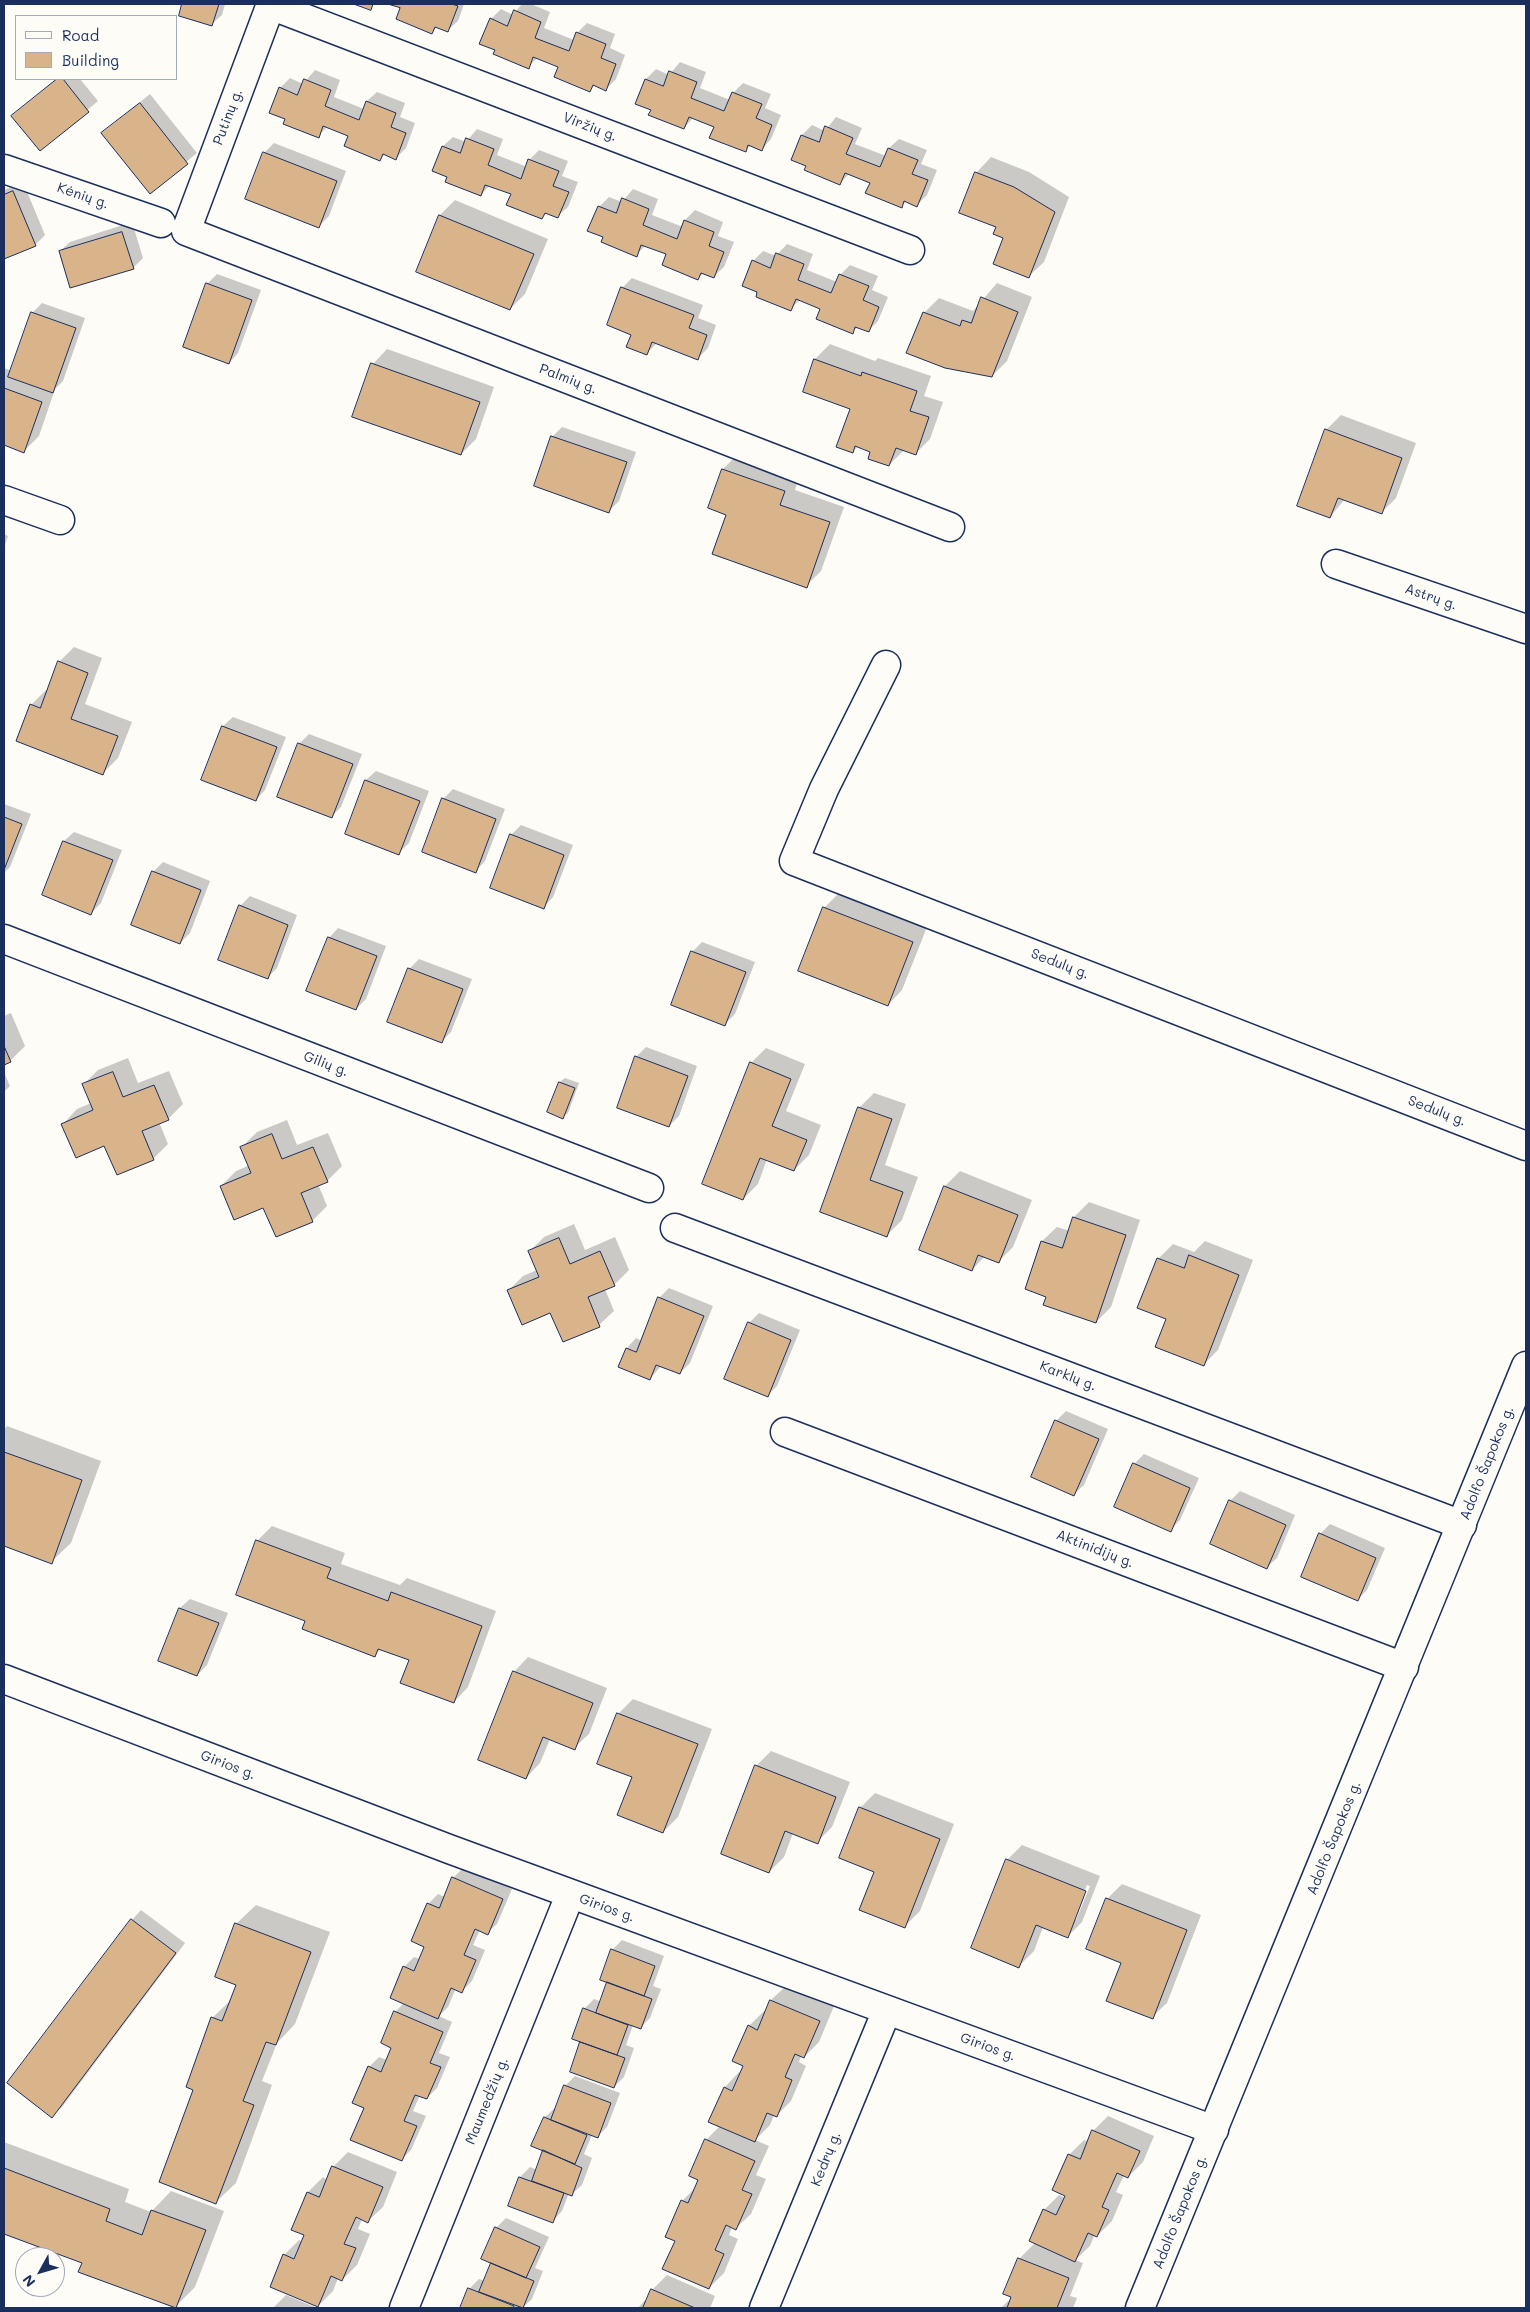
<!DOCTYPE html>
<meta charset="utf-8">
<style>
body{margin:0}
#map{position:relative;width:1530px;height:2312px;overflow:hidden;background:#fdfcf7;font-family:Mali,sans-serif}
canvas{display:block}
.frame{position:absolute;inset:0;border:5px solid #1b2f5e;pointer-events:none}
.legend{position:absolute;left:15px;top:15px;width:162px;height:65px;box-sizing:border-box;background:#fdfcf7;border:1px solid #a3aaba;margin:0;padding:6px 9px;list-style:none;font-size:15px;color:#1b2f5e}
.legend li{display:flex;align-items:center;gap:10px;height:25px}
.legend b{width:25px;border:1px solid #a3aaba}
.north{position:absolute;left:15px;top:2247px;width:50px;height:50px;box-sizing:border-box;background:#fdfcf7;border:1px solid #a3aaba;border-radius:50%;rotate:231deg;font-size:14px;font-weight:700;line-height:20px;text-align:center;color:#1b2f5e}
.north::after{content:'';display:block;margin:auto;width:18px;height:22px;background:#1b2f5e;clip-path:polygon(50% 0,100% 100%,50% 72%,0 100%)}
</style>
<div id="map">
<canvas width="1530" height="2312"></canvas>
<div class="frame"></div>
<ul class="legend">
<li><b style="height:6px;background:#fdfcf7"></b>Road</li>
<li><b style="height:14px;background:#d9b48b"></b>Building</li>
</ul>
<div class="north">N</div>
</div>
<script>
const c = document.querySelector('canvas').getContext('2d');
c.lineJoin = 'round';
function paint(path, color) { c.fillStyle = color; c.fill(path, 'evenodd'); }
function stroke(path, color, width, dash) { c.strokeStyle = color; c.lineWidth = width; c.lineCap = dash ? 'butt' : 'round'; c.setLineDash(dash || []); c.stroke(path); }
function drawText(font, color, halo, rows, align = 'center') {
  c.font = font + ' Mali,sans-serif'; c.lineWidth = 4; c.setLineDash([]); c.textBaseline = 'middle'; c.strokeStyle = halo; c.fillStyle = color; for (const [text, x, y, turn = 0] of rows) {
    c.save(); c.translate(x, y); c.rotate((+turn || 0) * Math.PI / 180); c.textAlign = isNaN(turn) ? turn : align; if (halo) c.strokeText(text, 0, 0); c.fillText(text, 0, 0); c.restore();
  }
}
paint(new Path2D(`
 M184,4h41l-3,11 -10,9 -32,-9z
 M392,4h72l-6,17 -10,9 -11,-3 -5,5 -30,-24z
 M522,4h9l19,8 -6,16 30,12 3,-7 10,-10 28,11 -5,14 15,7 -9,24 -10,10 -11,-4 -5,5 -30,-24 -22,-9 -10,10 -31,-18 -6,-30 10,-10 12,6z
 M680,62l26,10 -6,16 30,12 3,-7 10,-10 28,11 -6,14 16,7 -10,24 -9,10 -11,-4 -6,6 -30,-25 -22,-8 -9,10 -32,-19 -16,-6 10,-24 10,-10 13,6z
 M315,70l25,10 -6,17 30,12 3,-8 10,-9 28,11 -5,14 15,6 -9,25 -10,10 -11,-4 -5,5 -30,-24 -22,-9 -10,10 -32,-18 -6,-30 10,-10 13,6z
 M56,79h24l18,22 -58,49 -27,-34z
 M150,94l47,59 -47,39 -47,-59z
 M836,117l26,11 -7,16 31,12 3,-8 10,-9 28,11 -6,14 16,6 -10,25 -10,10 -10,-4 -6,5 -30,-23 -22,-9 -9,9 -32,-18 -16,-6 10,-24 10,-10 13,6z
 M477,129l26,10 -6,16 30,12 2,-7 10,-10 29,11 -6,15 16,6 -10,25 -10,9 -11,-4 -5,6 -30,-24 -22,-9 -9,10 -32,-18 -6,-31 10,-9 13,5z
 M274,143l72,28 -17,45 -10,10 -55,-73z
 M991,157l38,15 40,25 -25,65 -15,14 -31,-49 -37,-15 16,-40z
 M23,182l22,53 -10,10 -31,13v-68z
 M633,189l25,10 -6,16 31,12 2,-7 10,-10 28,12 -5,14 16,6 -10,25 -10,9 -10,-3 -6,5 -30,-24 -22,-9 -10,10 -31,-18 -6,-30 10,-10 13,5z
 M455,200l93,39 -23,55 -15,15 -93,-38 23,-56z
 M132,222l11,36 -10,10 -73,-17 10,-9z
 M787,244l26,10 -6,16 30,12 3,-7 10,-10 28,11 -6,14 16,7 -10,24 -10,10 -10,-4 -6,5 -30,-23 -22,-9 -10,9 -31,-18 -6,-30 10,-10 13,5z
 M217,274l44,16 -23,63 -9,10 -22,-79z
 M632,278l71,27 -5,13 18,7 -8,23 -10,10 -41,-15 -10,10 -14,-19 -11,-46z
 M997,283l35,14 -25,64 -15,15 -68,-63 15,-15 34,13z
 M42,303l43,15 -22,63 -8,8 -16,47 -15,15 -20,-7v-76l8,3 20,-58z
 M830,344l45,17 3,-3 53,18 -7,20 19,6 -13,37 -15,15 -11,-4 -15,15 -17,-14 -14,-5 -5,6 -2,-44 -47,-17 11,-32z
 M387,349l107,38 -18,52 -15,15 -88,-90z
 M1341,415l75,28 -20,55 -15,15 -36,-14 -15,18 -4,-87z
 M562,427l74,25 -17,49 -10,10 -57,-74z
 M738,454l61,22 -4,14 49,17 -23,64 -15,15 -78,-72 -19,-7 14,-38z
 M4,534l4,2 -4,12z
 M74,647l28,11 -17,46 47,18 -14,36 -15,15 -72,-68 15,-15 2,1 11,-29z
 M233,717l53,20 -21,53 -9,10 -53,-21 20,-53z
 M309,734l53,20 -21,53 -10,10 -32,-73z
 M376,771l53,20 -20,52 -10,10 -53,-20 20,-53z
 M453,789l52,20 -20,52 -9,10 -33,-72z
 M4,804l27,10 -21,53 -6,6z
 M521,825l52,20 -20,52 -9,10 -33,-72z
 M74,832l48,18 -21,53 -10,10 -48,-19 21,-53z
 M163,862l47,19 -20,52 -10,10 -27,-71z
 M839,893l88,34 -25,63 -14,15 -64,-97z
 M250,896l47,19 -20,53 -10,10 -27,-72z
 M338,928l48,18 -20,53 -10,10 -27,-71z
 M702,942l53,20 -20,52 -10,10 -33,-72z
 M419,959l53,20 -21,53 -10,10 -32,-73z
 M11,1013l14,33 -15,15 -6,3v-48z
 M646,1047l51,19 -18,50 -10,10 -33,-69z
 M766,1048l39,16 -19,47 35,14 -12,30 -15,15 -27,-11 -9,25 -15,15 8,-136z
 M128,1058l10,25 31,-12 14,33 -15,15 -9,3 9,22 -15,15 -48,-15 -42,-20 14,-15 14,-6 -8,-18 15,-15z
 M4,1072l6,14 -6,6z
 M565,1078l14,5 -11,30 -5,4 -14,-5 11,-30z
 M874,1093l32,11 -21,61 33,12 -16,43 -15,15 -65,-23 37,-104z
 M287,1120l10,25 31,-12 14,33 -15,15 -9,3 9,22 -15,15 -48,-15 -43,-20 15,-15 14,-6 -8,-18 15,-15z
 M960,1171l72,29 -19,47 -15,15 -13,-6 -13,14 -52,-20 25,-64z
 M1089,1202l51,18 -29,87 -15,15 -49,-26 -5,-55 15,-14 13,4 4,-14z
 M574,1224l11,26 30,-13 14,33 -15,15 -9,4 9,22 -15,14 -48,-14 -42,-21 14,-14 14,-6 -7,-19 14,-14z
 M1205,1241l48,19 -35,90 -15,15 -36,-46 -9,-60 15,-15 21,8z
 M669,1288l44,18 -23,57 -10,10 -19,-7 -11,13 -23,-31 9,-10 6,3 17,-43z
 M759,1313l41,17 -23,56 -9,9 -19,-72z
 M1066,1411l42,18 -24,56 -10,9 -18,-73z
 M7,1426l94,35 -30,82 -20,19 -47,-17v-115z
 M1144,1454l55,24 -19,42 -10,10 -36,-66z
 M1240,1491l55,24 -18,43 -10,9 -37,-66z
 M1330,1524l55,24 -18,42 -10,10 -55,-24 18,-42z
 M272,1526l73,27 -4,11 59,21 7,-7 89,33 -28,76 -14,15 -44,-42 -29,-11 -6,6 -68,-35 -50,-79z
 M190,1599l38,14 -21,52 -10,10 -37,-15 20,-52z
 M528,1657l79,31 -18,46 -15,14 -24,-9 -10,24 -14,15 -12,-106z
 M633,1699l79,30 -34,88 -15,15 -29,-56 -16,-62z
 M771,1751l79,31 -18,45 -15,15 -24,-9 -9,24 -15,15 -13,-106z
 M875,1793l79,31 -34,87 -15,15 -30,-55 -15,-63z
 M1022,1845l78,31 -18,46 -15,15 -24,-10 -9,24 -15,15 -12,-106zM1087,1885l3,1 -14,34h-3z
 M463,1868l49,21 -15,35 -10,9 -7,-3 -7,15 12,5 -13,31 -10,10 -6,-3 -8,19 -9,9 13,6 -13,31 11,4 -13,31 -10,10 -7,-3 -7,16 13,5 -15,34 -10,10 -36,-52 4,-41 10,-10 8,3 5,-13 3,-35 9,-9v-36l10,-10 6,2 5,-13 3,-42 10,-10 7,3 8,-19z
 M1122,1884l79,31 -34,88 -15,14 -29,-55 -16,-63z
 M256,1905l74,27 -35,92 -18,19 -15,38 10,4 -36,98 -20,19 -21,-113 17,-71 20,-19 5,-15 -1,-60z
 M141,1910l44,33 -123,164 -10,9 80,-196z
 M622,1940l42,16 -11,30 8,3 -11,29 -10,10 -7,-3 -7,20 8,3 -10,29 -10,10 -43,-16 11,-30 2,-32 10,-10 8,3 7,-20 3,-32z
 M786,1986l48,20 -15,36 -15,15 -3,-1 -2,6 7,4 -15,35 -15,15 -2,-1 -4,10 -15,15 14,6 -13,29 10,4 -15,35 -15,14 -4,-1 -3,8 9,4 -14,34 -15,15 -33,-48 6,-39 15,-15 9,-46 14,-14 5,-39 14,-15 2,1 4,-8 4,-39 15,-15 2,1 5,-12z
 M575,2076l45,17 -13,34 -10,10 -5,-2 -8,19 8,4 -10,27 -10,9 -3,-1 -7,18 -9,10 -43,-16 10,-28 10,-10 7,3 8,-20 -12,-5 12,-28 10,-9h2l8,-22z
 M1108,2116l46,20 -11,26 -15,15 -4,-2 -8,17 7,3 -11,26 -15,15 -2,-2 -5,12 -15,14 8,3 -13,33 7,2 -4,10h-72l7,-7 2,1 9,-43 16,-16 9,-33 15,-15 6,3 4,-43 15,-15 5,2 4,-11z
 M4,2142l125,47 -4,13 26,10 20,-21 53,20 -29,76 -20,20 -92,-44 -79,-30z
 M348,2152l49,20 -14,35 -15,14 -6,-2 -4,10 12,5 -13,31 -15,15 -4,-2 -5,13 -15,15 -34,-51 15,-15 3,2 3,-8 3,-42 15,-15 4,3 6,-13z
 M506,2218l43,19 -14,31 8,3 -11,28 -10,9h-60l7,-19 10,-10 6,2 8,-18 3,-35z
 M667,2275l48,21 -5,12h-72l7,-8 2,1 5,-11z
 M286,2295l31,13h-44z`), '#0003');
const building = new Path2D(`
 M182,4h37l-7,22 -33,-10z
 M354,4h19l-2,6z
 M388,4h64l6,2 -10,26 -13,-5 -3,7 -36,-15 4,-11z
 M514,10l27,12 -6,16 34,13 7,-19 30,12 -5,14 15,6 -10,27 -13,-6 -3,7 -36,-15 4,-10 -25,-10 -4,12 -36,-15 2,-4 -16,-6 11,-26 17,8z
 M669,71l28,11 -6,16 33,13 8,-19 30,12 -6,14 16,7 -10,26 -14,-6 -2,7 -37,-14 5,-11 -25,-10 -5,12 -36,-14 3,-5 -16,-6 10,-25 18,7z
 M57,79h6l26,33 -49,39 -29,-35z
 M304,79l27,11 -6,16 34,14 7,-19 30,12 -5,14 15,6 -10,27 -13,-6 -3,7 -36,-15 4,-10 -25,-10 -4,12 -36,-14 2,-5 -16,-6 10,-26 18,8z
 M140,103l48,61 -38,30 -49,-61z
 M825,126l28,12 -7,16 34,13 8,-19 30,12 -6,14 16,6 -11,27 -13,-6 -2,7 -37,-15 5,-10 -25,-10 -5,12 -36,-15 2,-4 -15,-6 10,-25 18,7z
 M466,138l28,11 -6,16 33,14 7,-20 31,12 -6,15 16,6 -11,26 -13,-5 -3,6 -36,-14 5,-11 -26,-9 -4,11 -36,-14 2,-5 -15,-6 10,-25 18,7z
 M263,152l74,29 -18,47 -74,-29z
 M975,172l39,15 41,25 -26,66 -36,-14 10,-26 -10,-4 3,-7 -37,-14z
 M13,191l23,55 -32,13v-64z
 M622,198l27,11 -6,16 34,14 7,-19 30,12 -5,14 15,6 -10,26 -13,-5 -3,7 -36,-15 4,-11 -25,-9 -4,12 -36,-15 2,-5 -16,-6 11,-25 18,7z
 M439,215l95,39 -24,56 -94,-38z
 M122,232l12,37 -64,19 -11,-37z
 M776,253l28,11 -6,16 33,13 8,-19 30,12 -6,14 16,7 -10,25 -14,-5 -2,7 -37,-15 4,-10 -24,-10 -5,12 -35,-14 1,-5 -15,-6 10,-26 18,8z
 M206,283l46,17 -23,64 -46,-17z
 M621,287l73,28 -5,13 18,7 -9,25 -46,-18 -5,13 -21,-8 5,-12 -24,-10z
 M981,297l37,15 -26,65 -47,-9 -39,-15 17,-41 37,14 2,-6 9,3z
 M31,312l45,16 -23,65 -45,-16z
 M814,359l47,17 1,-4 55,19 -7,20 19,6 -13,38 -20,-7 -7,18 -21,-7 2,-7 -15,-6 -2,7 -17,-6 14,-38 -47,-17z
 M371,363l109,39 -19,53 -109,-38z
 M4,388l38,14 -18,51 -20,-8z
 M1325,429l77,29 -20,56 -44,-16 -8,20 -33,-12z
 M551,436l76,26 -18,51 -75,-27z
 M722,469l63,22 -5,14 50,17 -23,66 -95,-34 14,-39 -18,-7z
 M58,661l30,12 -17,46 47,17 -15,39 -87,-34 14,-37 10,4z
 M222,726l55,21 -21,54 -55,-21z
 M298,743l55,21 -21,54 -55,-21z
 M365,780l55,21 -21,54 -54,-21z
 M442,798l54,21 -20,54 -54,-21z
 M4,817l18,7 -18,46z
 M510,834l54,21 -20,54 -54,-21z
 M63,841l50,19 -22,55 -49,-20z
 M152,871l49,19 -21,54 -49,-19z
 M239,905l49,20 -20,54 -50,-19z
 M823,907l90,35 -25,64 -90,-35z
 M328,937l49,19 -21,54 -50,-19z
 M691,951l55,21 -21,54 -54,-21z
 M408,968l55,21 -21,54 -55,-21z
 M4,1046l7,16 -7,3z
 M635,1056l53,20 -19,51 -52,-19z
 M750,1062l41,17 -19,47 35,14 -13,31 -34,-13 -17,42 -41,-16z
 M113,1072l10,25 31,-12 15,35 -27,11 12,29 -37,15 -13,-29 -28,12 -15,-34 32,-14 -11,-26z
 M559,1082l16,6 -12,31 -16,-7z
 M858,1107l34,12 -22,61 33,12 -16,45 -67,-25z
 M272,1134l10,25 31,-12 15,35 -27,11 12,29 -37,15 -13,-29 -29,12 -14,-34 31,-13 -11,-26z
 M944,1186l74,29 -19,48 -21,-8 -6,16 -53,-21z
 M1073,1217l53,18 -30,88 -53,-18 3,-8 -21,-8 16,-48 21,7z
 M559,1238l11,26 30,-13 15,35 -27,11 12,30 -37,15 -13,-29 -28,12 -15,-35 32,-13 -11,-26z
 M1189,1255l50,20 -35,91 -49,-19 11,-28 -29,-11 20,-50 27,10z
 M658,1297l46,19 -24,58 -24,-9 -6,15 -32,-13 8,-19 10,4z
 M748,1322l43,18 -23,57 -44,-18z
 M1055,1420l44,19 -25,57 -43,-19z
 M4,1452l78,28 -30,84 -48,-18z
 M1133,1463l57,25 -19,44 -57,-25z
 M1229,1500l57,25 -19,44 -57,-25z
 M1319,1533l57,25 -18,43 -57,-24z
 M256,1540l75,28 -4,10 61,23 3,-9 91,34 -28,77 -54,-20 9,-23 -31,-11 -3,8 -73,-28 3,-8 -69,-26z
 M179,1608l40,15 -22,53 -39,-15z
 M513,1671l80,32 -18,47 -32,-13 -17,42 -48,-19z
 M617,1713l81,31 -35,89 -46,-18 15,-38 -35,-13z
 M755,1765l81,32 -18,47 -33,-13 -16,42 -48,-19z
 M859,1807l81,32 -35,89 -46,-18 15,-38 -35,-14z
 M1006,1859l80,32 -18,47 -32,-13 -17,43 -48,-20z
 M452,1877l51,22 -15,36 -13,-6 -11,26 12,5 -14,33 -11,-5 -13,31 -48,-21 13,-32 11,5 10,-24 -13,-6 16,-38 12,5z
 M1106,1898l81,32 -34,89 -47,-18 15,-38 -35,-14z
 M131,1919l45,34 -124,165 -45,-35z
 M235,1923l76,29 -35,93 -10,-3 -23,59 11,4 -38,99 -57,-22 34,-92 -7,-3 25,-70 11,4 14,-36 -21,-8z
 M611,1949l44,17 -11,30 -44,-16z
 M607,1982l45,17 -11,30 -45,-16z
 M770,2000l50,21 -16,37 -9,-4 -10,23 7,3 -15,37 -10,-4 -12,29 -47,-20 16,-35 8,4 11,-25 -11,-5 16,-36 9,5z
 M583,2008l45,17 -11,30 -45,-16z
 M394,2011l49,21 -13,31 11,4 -14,32 -12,-4 -11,26 13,5 -15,35 -52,-21 14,-32 -12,-5 16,-37 13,6 10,-24 -10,-5z
 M580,2042l45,16 -11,30 -44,-16z
 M564,2085l47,18 -13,35 -47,-18z
 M544,2117l43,18 -12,29 -44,-18z
 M1092,2130l48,21 -12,27 -11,-5 -15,34 7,3 -12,27 -9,-4 -13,29 -46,-21 14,-32 13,6 9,-19 -13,-6 16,-36 12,5z
 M705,2139l50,22 -13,29 10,4 -16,36 -10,-5 -11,25 9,4 -15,35 -47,-20 13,-28 -10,-4 16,-37 7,3 10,-23 -9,-4z
 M543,2150l39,18 -10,28 -40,-15z
 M332,2166l51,21 -15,36 -12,-6 -12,27 12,4 -14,33 -11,-5 -13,31 -48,-20 13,-33 11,5 10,-24 -13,-5 16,-38 12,5z
 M4,2168l106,41 -4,12 36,14 9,-25 55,20 -30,78 -98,-36 4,-9 -78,-29z
 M519,2177l45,16 -11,30 -45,-17z
 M495,2227l45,20 -14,31 -45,-19z
 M1018,2258l51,20 -12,30h-50l4,-11 -8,-3z
 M491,2263l43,18 -11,27 -44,-16z
 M468,2288l46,18 -1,2h-53z
 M651,2289l44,19h-52z`);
paint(building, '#d9b48b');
stroke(building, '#1b2f5e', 1);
const street = new Path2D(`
 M271,4l-85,227 764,296
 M270,5l640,245
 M4,169l157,54
 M4,500l56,20
 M1336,564l190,65
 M886,665l-62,124 -30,72 732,285
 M4,939l645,249
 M675,1228l787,297
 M785,1432l619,235
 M4,1679l445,170 765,281
 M404,2308l166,-413
 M764,2308l123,-298`);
const secondary = new Path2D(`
 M1140,2308l386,-942`);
stroke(street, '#1b2f5e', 31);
stroke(secondary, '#1b2f5e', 31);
stroke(street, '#fdfcf7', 28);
stroke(secondary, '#fdfcf7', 28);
drawText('14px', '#1b2f5e', '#fdfcf7', [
 ["Putinų g.",228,117,-69],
 ["Viržių g.",590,127,21],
 ["Kėnių g.",83,196,19],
 ["Palmių g.",568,379,21],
 ["Astrų g.",1431,597,19],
 ["Sedulų g.",1060,964,21],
 ["Gilių g.",326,1064,21],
 ["Sedulų g.",1437,1111,21],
 ["Karklų g.",1068,1376,21],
 ["Adolfo Šapokos g.",1487,1463,-68],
 ["Aktinidijų g.",1095,1549,21],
 ["Girios g.",228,1765,21],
 ["Adolfo Šapokos g.",1334,1838,-68],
 ["Girios g.",607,1908,20],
 ["Girios g.",988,2047,20],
 ["Maumedžių g.",487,2101,-68],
 ["Kedrų g.",826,2159,-68],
 ["Adolfo Šapokos g.",1180,2212,-68]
]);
</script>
